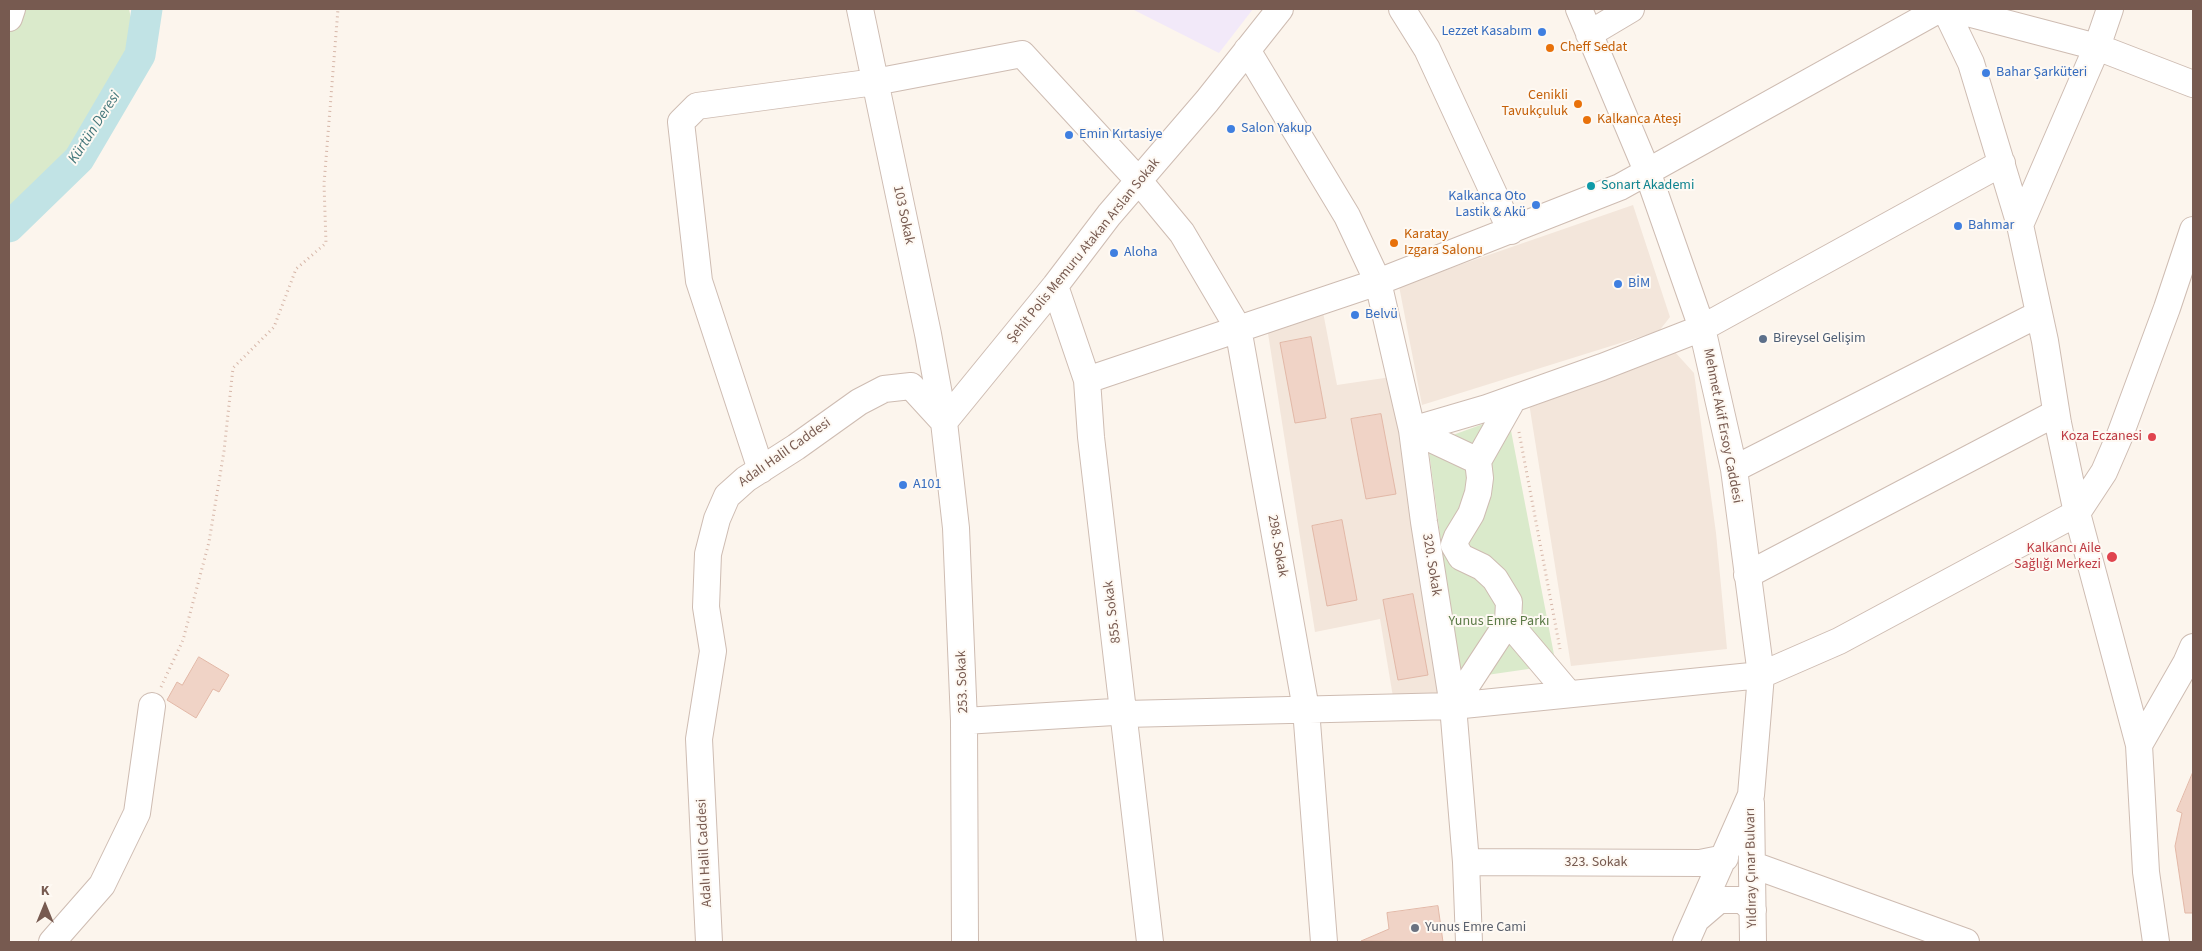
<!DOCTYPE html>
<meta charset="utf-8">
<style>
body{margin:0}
#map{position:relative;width:2202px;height:951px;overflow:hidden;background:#fcf5ed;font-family:"Source Sans 3",sans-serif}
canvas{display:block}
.frame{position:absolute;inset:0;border:10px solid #775a50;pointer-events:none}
.north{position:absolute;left:20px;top:881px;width:50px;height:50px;-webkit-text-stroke:4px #fef9f3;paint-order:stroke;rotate:0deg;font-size:14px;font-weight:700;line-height:20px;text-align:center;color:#775a50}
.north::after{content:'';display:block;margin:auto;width:18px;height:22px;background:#775a50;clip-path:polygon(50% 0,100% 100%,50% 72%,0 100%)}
</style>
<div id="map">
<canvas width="2202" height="951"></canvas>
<div class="frame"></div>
<div class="north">K</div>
</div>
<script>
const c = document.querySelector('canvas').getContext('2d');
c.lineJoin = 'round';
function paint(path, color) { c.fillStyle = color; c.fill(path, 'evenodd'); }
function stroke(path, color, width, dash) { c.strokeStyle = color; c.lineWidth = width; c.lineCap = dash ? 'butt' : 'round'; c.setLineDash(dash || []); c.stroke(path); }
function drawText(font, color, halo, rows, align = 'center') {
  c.font = font + ' "Source Sans 3",sans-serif'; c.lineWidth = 4; c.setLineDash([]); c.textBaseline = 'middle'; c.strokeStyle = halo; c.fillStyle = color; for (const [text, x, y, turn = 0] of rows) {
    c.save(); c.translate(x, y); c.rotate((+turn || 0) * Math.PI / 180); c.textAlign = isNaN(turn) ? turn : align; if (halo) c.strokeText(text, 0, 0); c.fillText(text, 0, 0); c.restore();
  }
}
paint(new Path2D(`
 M1633,205l37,112 -11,14 -237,74 -23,-119z
 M1323,312l14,73 54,-8 58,319 -56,1 -13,-78 -65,13 -48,-305z
 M1674,351l20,22 22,160 11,116 -156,17 -42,-263z`), '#f3e6db');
paint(new Path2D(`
 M1132,9h121l-34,44z`), '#f2e9f9');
paint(new Path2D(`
 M9,9h120l7,34 -57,116 -70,62z
 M1508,415l48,250 -97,14 -31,-235z`), '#daeacb');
stroke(new Path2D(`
 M9,227l70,-68 61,-104 7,-46`), '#c1e3e5', 31);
const building = new Path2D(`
 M1311,337l15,81 -31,5 -15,-80z
 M1381,414l15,80 -30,5 -15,-80z
 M1342,520l15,80 -30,6 -15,-80z
 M1413,594l15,81 -30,5 -15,-80z
 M199,657l30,18 -10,17 -6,-3 -17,29 -29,-18 10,-18 5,3z
 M2193,772v141h-8l-10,-67 7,-33 -5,-2z
 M1438,906l5,36 -82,-1 28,-12 -2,-16z`);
paint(building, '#f0d3c6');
stroke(building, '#e2b8a7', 1);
const minor = new Path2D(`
 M860,9l68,325 16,88 12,106 8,193 1,221
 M1402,9l25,40 84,182
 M1579,9l68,162 55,157 32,141 27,206 -10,120 -65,147
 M1945,9l26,54 49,162 25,116 13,82 19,90 62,232 7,127 10,70
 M1952,9l145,38 96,37
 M9,18l3,-9
 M1589,34l42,-25
 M1247,50l100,166 31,66 34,148 12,92 29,184 13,156 3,80
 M2020,225l77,-178 13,-38
 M1055,286l32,94 4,57 59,505
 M1087,380l291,-98 242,-95 320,-178
 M944,422l111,-136 54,-71 98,-114 73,-92
 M1412,430l75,-22 115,-41 100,-39 300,-165
 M1412,430l66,31
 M1734,469l305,-155
 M761,470l-62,-189 -18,-159 16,-16 178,-24 147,-28 117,127 43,52 56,95 68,381 18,233
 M1747,575l309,-162
 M1508,622l61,72
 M1453,706l55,-84 1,-20 -14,-23 -13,-12 -21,-10 -7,-12 3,-8 14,-23 7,-21 2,-15 -2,-17 35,-62
 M964,721l150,-9 11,2 328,-8 308,-31 78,-34 238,-128 27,-41 16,-37 47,-127 26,-78
 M2139,745l47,-82 7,-16
 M1751,803l2,139
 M1466,862l234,1 25,-5
 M1753,865l213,77
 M1698,918l21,-18h24l10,10
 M52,942l50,-57 35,-72 15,-107
 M709,942l-10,-203 14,-88 -7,-44 2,-53 9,-35 10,-23 19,-17 50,-32 63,-45 25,-13 27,-3 33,36`);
stroke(minor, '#cebcb2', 28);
stroke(new Path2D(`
 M1519,432l41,217
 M161,687l22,-47 26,-98 15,-91 9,-83 41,-41 22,-58 30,-26 -2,-59 14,-175`), '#d6b6a8', 3, [1, 4]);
stroke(minor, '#fff', 26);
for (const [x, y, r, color] of [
 [1542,32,5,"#3f7fe0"],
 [1550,48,5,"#e8710a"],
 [1986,73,5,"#3f7fe0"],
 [1578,104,5,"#e8710a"],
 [1587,120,5,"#e8710a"],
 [1231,129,5,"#3f7fe0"],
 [1069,135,5,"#3f7fe0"],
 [1591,186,5,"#0f9aa8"],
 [1536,205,5,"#3f7fe0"],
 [1958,226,5,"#3f7fe0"],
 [1394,243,5,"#e8710a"],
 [1114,253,5,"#3f7fe0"],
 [1618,284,5,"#3f7fe0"],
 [1355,315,5,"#3f7fe0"],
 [1763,339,5,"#5c6f8a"],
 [2152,437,5,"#e0444e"],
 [903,485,5,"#3f7fe0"],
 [2112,557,6,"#e0444e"],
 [1415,928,5,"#6b7280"]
]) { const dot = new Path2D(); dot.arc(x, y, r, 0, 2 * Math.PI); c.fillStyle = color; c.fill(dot); stroke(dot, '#fef9f3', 2); }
drawText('14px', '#366cbe', '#fef9f3', [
 ["Lezzet Kasabım",1532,32,"right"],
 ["Bahar Şarküteri",1996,73],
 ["Salon Yakup",1241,129],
 ["Emin Kırtasiye",1079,135],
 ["Kalkanca Oto",1526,197,"right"],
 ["Lastik & Akü",1526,213,"right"],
 ["Bahmar",1968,226],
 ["Aloha",1124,253],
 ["BİM",1628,284],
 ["Belvü",1365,315],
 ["A101",913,485]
], 'left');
drawText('14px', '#c56008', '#fef9f3', [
 ["Cheff Sedat",1560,48],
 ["Cenikli",1568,96,"right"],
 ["Tavukçuluk",1568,112,"right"],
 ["Kalkanca Ateşi",1597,120],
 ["Karatay",1404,235],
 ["Izgara Salonu",1404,251]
], 'left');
drawText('14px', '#0d838f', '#fef9f3', [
 ["Sonart Akademi",1601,186]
], 'left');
drawText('14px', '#775a50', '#fef9f3', [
 ["103 Sokak",903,215,78],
 ["Şehit Polis Memuru Atakan Arslan Sokak",1084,251,-51],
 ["Mehmet Akif Ersoy Caddesi",1722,426,79],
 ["Adalı Halil Caddesi",785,453,-35],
 ["298. Sokak",1277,546,80],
 ["320. Sokak",1431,565,81],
 ["855. Sokak",1113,612,-97],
 ["253. Sokak",963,682,-92],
 ["Adalı Halil Caddesi",705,853,-93],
 ["323. Sokak",1596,863],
 ["Yıldıray Çınar Bulvarı",1752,868,-91]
]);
drawText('14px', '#4e5e75', '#fef9f3', [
 ["Bireysel Gelişim",1773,339]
], 'left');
drawText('14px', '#be3a42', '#fef9f3', [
 ["Koza Eczanesi",2142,437],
 ["Kalkancı Aile",2101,549],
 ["Sağlığı Merkezi",2101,565]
], 'right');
drawText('14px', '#5c7b48', '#fef9f3', [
 ["Yunus Emre Parkı",1499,622]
]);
drawText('14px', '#5b616d', '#fef9f3', [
 ["Yunus Emre Cami",1425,928]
], 'left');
drawText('italic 15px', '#43767a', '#fef9f3', [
 ["Kürtün Deresi",95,128,-57]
]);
</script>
